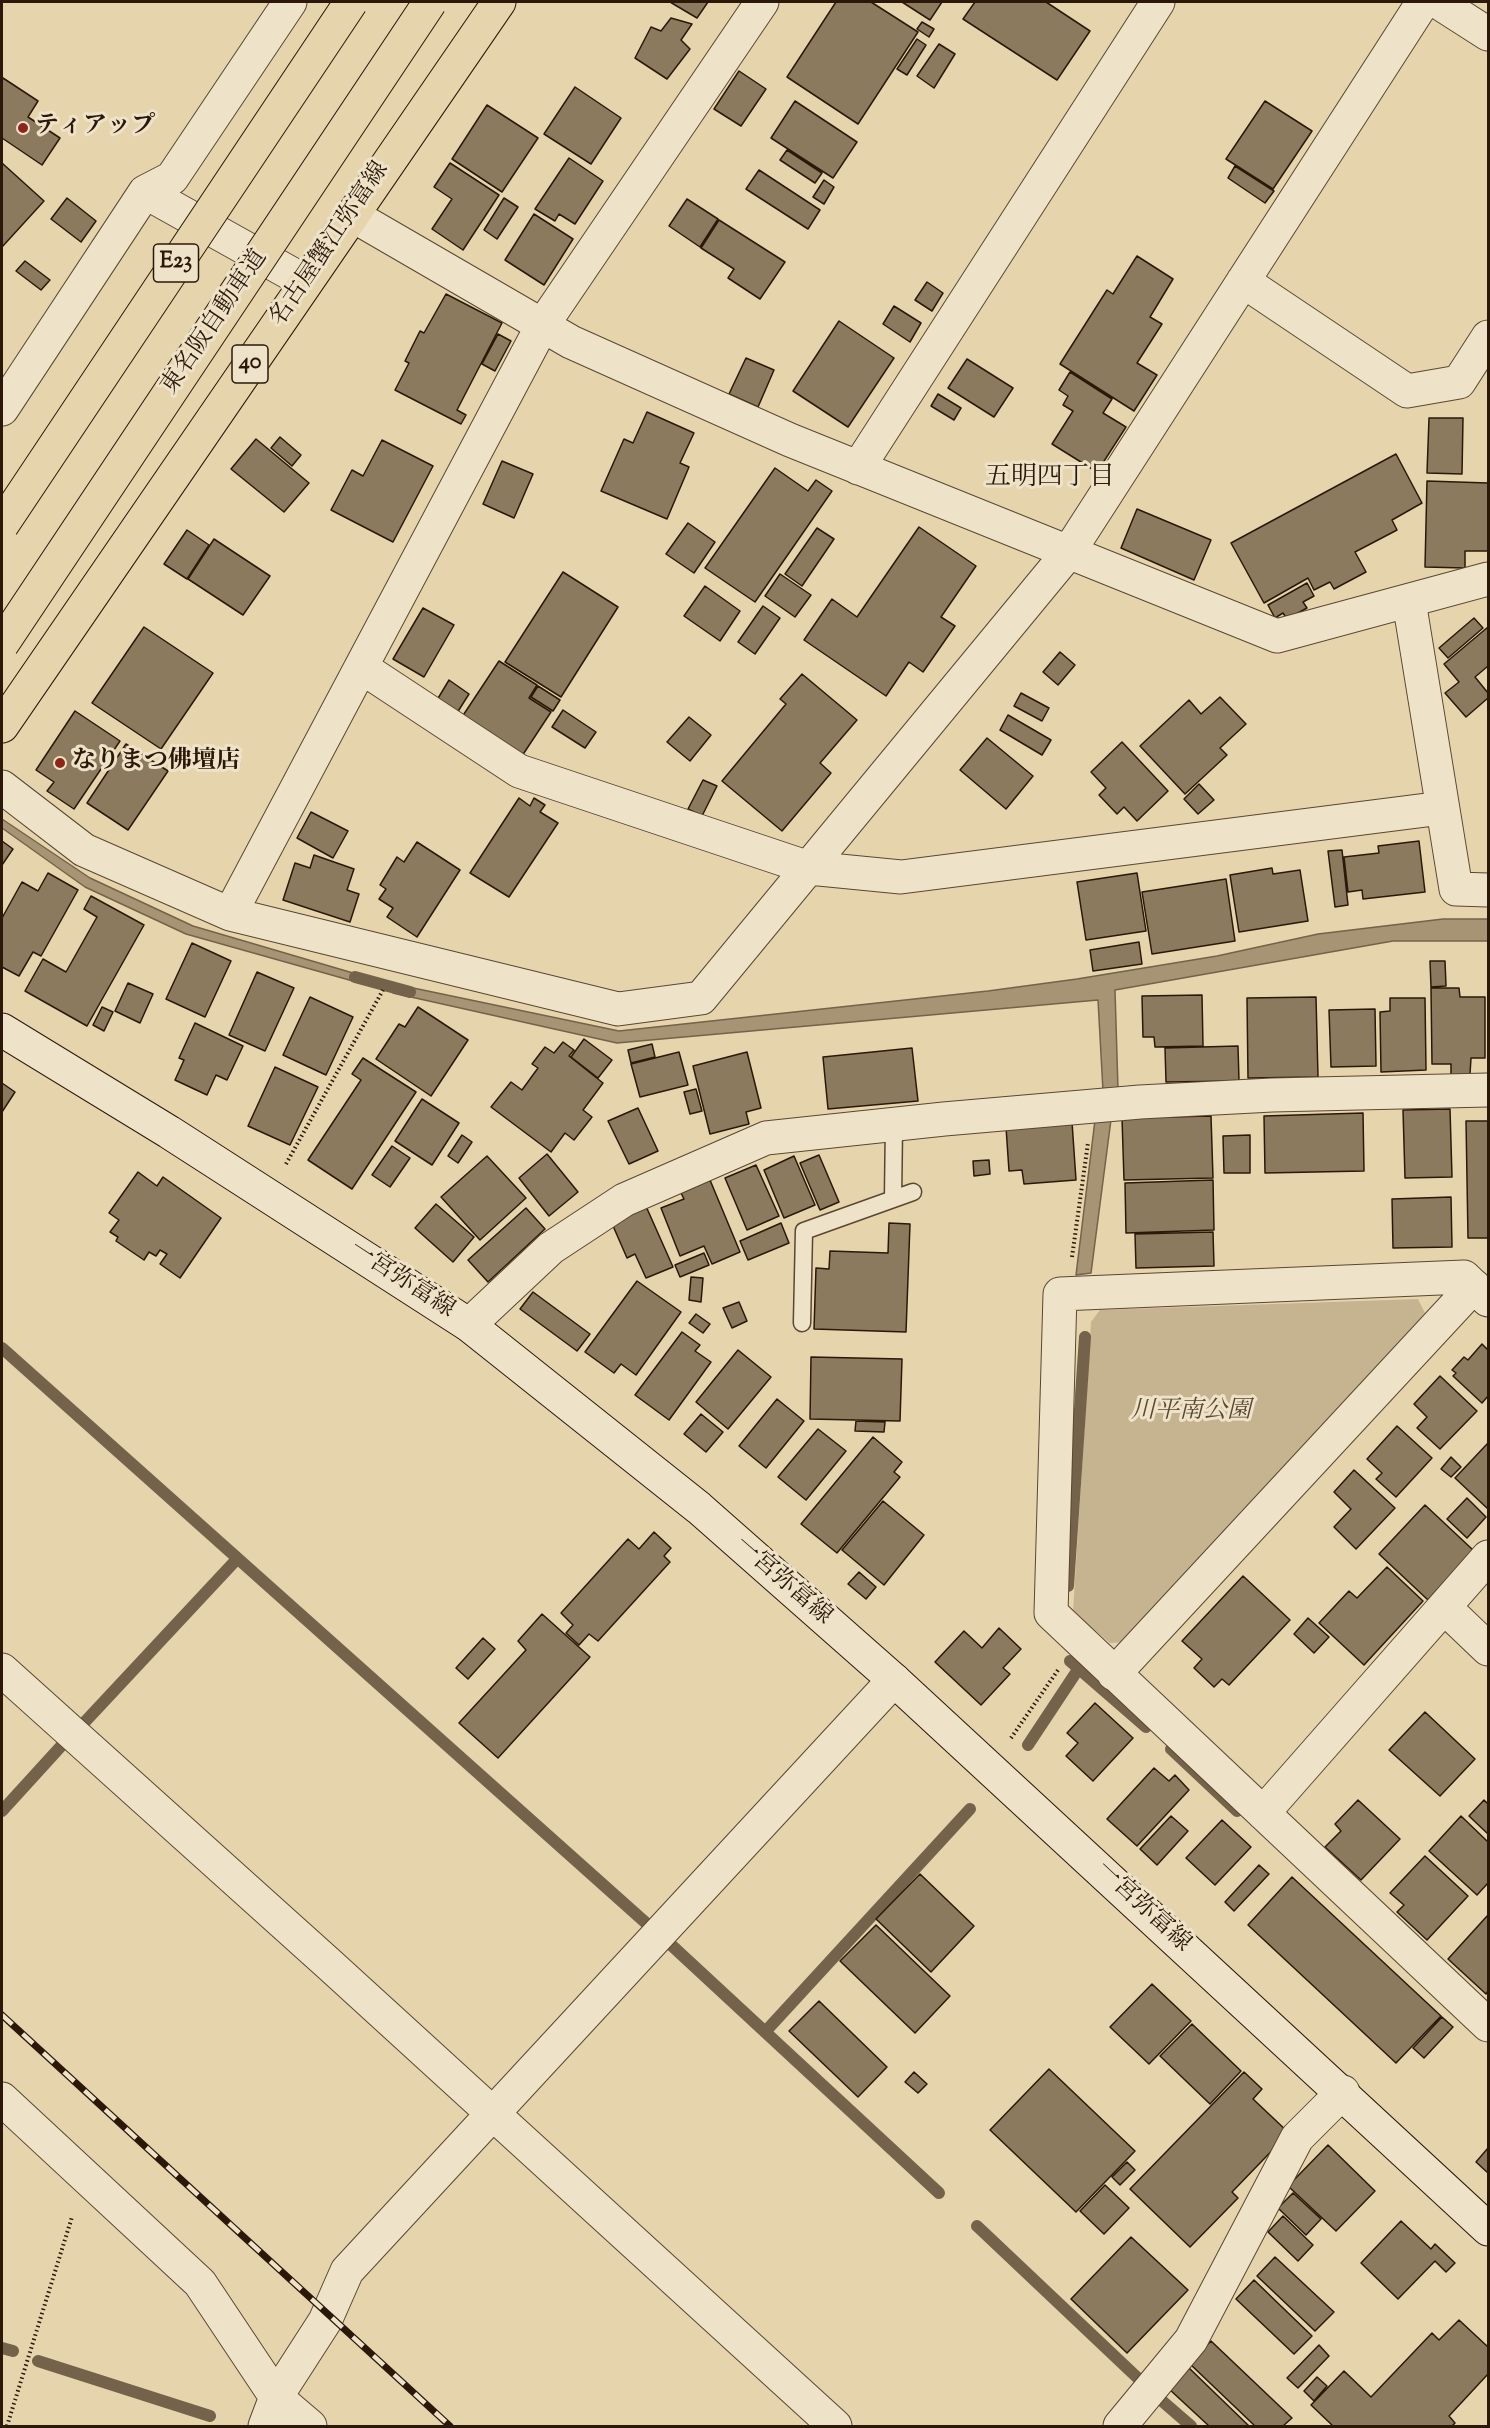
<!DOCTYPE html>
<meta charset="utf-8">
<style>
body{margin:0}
#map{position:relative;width:1490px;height:2428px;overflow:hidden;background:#e5d4ac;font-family:"Sorts Mill Goudy",serif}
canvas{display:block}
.frame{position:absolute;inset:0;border:3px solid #2c1809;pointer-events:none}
</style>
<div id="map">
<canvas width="1490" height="2428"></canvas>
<div class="frame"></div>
</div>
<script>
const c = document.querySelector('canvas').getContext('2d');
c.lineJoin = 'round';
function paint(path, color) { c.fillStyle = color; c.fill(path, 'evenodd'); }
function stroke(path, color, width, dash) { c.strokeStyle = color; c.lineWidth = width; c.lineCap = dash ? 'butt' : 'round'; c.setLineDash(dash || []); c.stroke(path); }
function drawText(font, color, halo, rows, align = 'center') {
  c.font = font + ' "Sorts Mill Goudy","Noto Serif JP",serif'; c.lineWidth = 6; c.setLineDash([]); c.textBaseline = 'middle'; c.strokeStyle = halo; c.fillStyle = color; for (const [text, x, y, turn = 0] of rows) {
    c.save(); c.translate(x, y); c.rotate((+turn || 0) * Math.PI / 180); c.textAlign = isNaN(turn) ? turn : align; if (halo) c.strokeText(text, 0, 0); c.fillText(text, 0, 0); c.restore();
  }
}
paint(new Path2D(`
 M1418,1299l7,14 -298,329 -17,1 -37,-31 18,-290 9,-12z`), '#c6b490');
const water = new Path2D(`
 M2,819l88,59 103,48 177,52 -3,7 -181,-51 -101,-47 -83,-59z
 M1443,919h45v22h-95l-278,49 3,99 -15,2 -5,-91 -481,43 -224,-50 6,-8 220,46 369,-40 89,-12 140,-23 101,-22z
 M1096,1112h16l-21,161 -15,2z`);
paint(water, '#a69475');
stroke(water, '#75624a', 1.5);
stroke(new Path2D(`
 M355,977l55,15
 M2,1348l644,575
 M1068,1586l17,-249
 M1070,1661l76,66
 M82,1725l155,-166
 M1028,1745l51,-77
 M1171,1749l66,62
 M2,1811l61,-67
 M668,1942l271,251
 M765,2032l205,-223
 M977,2226l166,157
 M2,2348l11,3
 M38,2361l172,55
 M1161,2400l30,26`), '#75624a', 12);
const building = new Path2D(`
 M670,2h38l-11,16z
 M836,2h35l47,30 -60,92 -71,-47z
 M902,2h40l-12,18z
 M975,2h71l44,29 -33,49 -94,-61z
 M671,18l21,6 -11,16 9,9 -23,30 -32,-21 16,-31 10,4z
 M922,22l12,7 -5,8 -12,-8z
 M917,39l9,6 -19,30 -10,-6z
 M939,44l16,10 -21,34 -17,-12z
 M739,71l27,18 -25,37 -27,-17z
 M3,78l35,23 -10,16 32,21 -18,27 -40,-27v-57z
 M575,87l46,31 -30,46 -47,-30z
 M795,101l62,41 -24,36 -62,-40z
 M1265,101l47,30 -39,58 -47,-30z
 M487,105l51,33 -36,54 -50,-33z
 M787,150l35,23 -7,10 -35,-23z
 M569,158l34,23 -28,43 -16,-10 -4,7 -20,-12z
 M2,163l42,38 -42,46z
 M450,163l49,32 -36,55 -31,-21 20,-30 -18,-12z
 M1235,166l39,25 -9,12 -37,-25z
 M759,170l61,40 -12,19 -62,-40z
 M824,180l10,7 -10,17 -11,-7z
 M67,198l29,23 -15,21 -30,-23z
 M504,198l14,9 -21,32 -13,-9z
 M687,199l31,20 -18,28 -31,-21z
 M534,214l39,25 -29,46 -39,-25z
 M719,220l66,42 -25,37 -32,-21 6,-9 -33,-21z
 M1137,256l36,23 -23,38 12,7 -25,39 20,12 -23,36 -74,-47 47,-74 6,4z
 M25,261l25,19 -9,10 -25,-19z
 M927,282l16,11 -11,18 -17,-11z
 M446,294l56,29 -45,87 9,5 -5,9 -66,-34 14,-27 -4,-2 15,-30 4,2z
 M894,306l27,17 -11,19 -27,-18z
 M839,321l55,37 -46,69 -55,-36z
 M498,334l13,7 -16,30 -13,-7z
 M746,358l28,12 -16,37 -29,-13z
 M967,359l46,29 -19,29 -46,-29z
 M1070,372l42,27 -9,14 23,14 -29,45 -45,-28 21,-33 -10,-6 5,-9 -9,-6z
 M938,394l23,14 -7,12 -23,-14z
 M647,412l47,21 -14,30 9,4 -22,52 -66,-28 23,-52 9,4z
 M1429,418h34l-1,56 -35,-1z
 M280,437l21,18 -9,11 -21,-18z
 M256,439l53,44 -25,29 -53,-43z
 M382,440l51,26 -40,76 -62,-32 21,-40 11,6z
 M1396,454l26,49 -30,17 5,10 -42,22 11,20 -32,17 -4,-7 -16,8 -6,-12 -44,25 -33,-60z
 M502,461l31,13 -19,44 -31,-14z
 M775,468l33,23 8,-11 16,11 -77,111 -50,-34z
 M1427,481l61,2v68h-23v17l-40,-1z
 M1137,509l74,31 -17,40 -73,-32z
 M688,523l27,19 -21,31 -28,-19z
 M919,527l57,39 -35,51 14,9 -32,46 -14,-10 -23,34 -82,-56 28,-41 25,18z
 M817,528l17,11 -32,47 -17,-12z
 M187,530l22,15 -22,34 -23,-15z
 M214,539l56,37 -27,39 -55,-36z
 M563,572l55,35 -57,90 -56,-35z
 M780,574l31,21 -16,22 -30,-21z
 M1307,583l7,13 -11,6 4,6 -20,11 -4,-6 -8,5 -7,-13z
 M705,586l35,25 -20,30 -36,-25z
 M763,606l17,12 -25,36 -17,-12z
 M423,608l31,17 -30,52 -31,-18z
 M1474,618l9,10 -35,30 -9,-10z
 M144,627l69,46 -52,76 -69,-46z
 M1488,627v39l-13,11 13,16v5l-22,19 -21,-24 14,-11 -15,-18z
 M1060,652l15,13 -17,20 -15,-13z
 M499,661l38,24 -8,13 22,14 -29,44 -60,-39z
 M802,674l55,46 -37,43 11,10 -49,58 -60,-50 64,-77 -6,-5z
 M449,680l20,14 -12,19 -20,-13z
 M538,686l22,14 -7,11 -22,-14z
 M1021,693l28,15 -7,13 -28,-15z
 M1220,697l26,27 -26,24 7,7 -42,39 -45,-48 49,-46 12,14z
 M563,710l33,22 -11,16 -33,-21z
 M75,711l45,30 -46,68 -27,-18 7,-9 -18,-12z
 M1008,715l43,25 -9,15 -42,-25z
 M689,717l22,18 -21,26 -23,-19z
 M987,738l46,38 -27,33 -46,-39z
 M1122,742l46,49 -31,30 -13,-14 -7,7 -18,-19 7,-7 -15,-16z
 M126,744l42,27 -40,59 -41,-27z
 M703,780l14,6 -15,30 -14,-7z
 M1199,784l15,16 -16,14 -14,-15z
 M519,798l11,8 4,-8 11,7 -5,7 18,11 -49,74 -39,-24z
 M311,812l37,19 -15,27 -36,-20z
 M2,841l11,8 -11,16z
 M1419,841l6,51 -62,7 -1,-9 -14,2 -4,-35 35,-4 -1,-7z
 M417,842l43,28 -43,67 -30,-20 6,-9 -14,-9 7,-10 -6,-4 17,-28 7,5z
 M1342,850l6,55 -13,2 -7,-56z
 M314,855l40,14 -7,21 12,4 -9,28 -67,-22 12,-37 15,5z
 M1272,868l1,6 27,-4 8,51 -69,11 -9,-57z
 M48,873l30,17 -37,66 -8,-4 -14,24 -17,-9v-49l20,-36 16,9z
 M1137,873l9,58 -60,9 -9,-58z
 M1226,879l9,62 -83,13 -10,-62z
 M91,896l53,29 -57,101 -62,-35 18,-32 23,13 31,-55 -13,-8z
 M1139,942l3,22 -49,7 -3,-21z
 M192,943l39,18 -26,56 -39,-18z
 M1430,961h15l1,25 -15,1z
 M257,972l37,16 -29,63 -36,-16z
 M128,983l25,11 -13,29 -25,-12z
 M1431,988h28l1,9h25v61h-14l-1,16 -19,1v-11h-19z
 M1202,995l1,51 -48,1 -1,-10h-11l-1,-41z
 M310,997l43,20 -27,58 -43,-20z
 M1316,997l2,80 -70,1 -1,-80z
 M1390,998h35l1,72 -45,2 -1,-60 10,-1z
 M102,1007l11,5 -9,19 -11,-6z
 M418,1007l50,33 -37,56 -55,-37 23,-35 6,3z
 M1375,1009l1,57 -45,1 -2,-57z
 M195,1023l48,23 -16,34 -11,-5 -9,20 -32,-15 9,-20 -5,-2z
 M584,1039l28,21 -14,18 -27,-21z
 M563,1042l11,8 -5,6 34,27 -20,27 9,7 -18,23 -9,-7 -14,19 -60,-45 20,-25 11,8 16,-22 -6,-4 13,-17 9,6z
 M652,1044l3,13 -24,6 -3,-13z
 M1238,1046l1,35 -73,1 -1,-34z
 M912,1048l6,53 -90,8 -5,-52z
 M679,1052l9,33 -48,12 -9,-33z
 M747,1052l14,56 -15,4 3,12 -39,10 -17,-68z
 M363,1058l53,34 -64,97 -44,-29 53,-80 -9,-6z
 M275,1067l43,20 -28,58 -42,-19z
 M2,1083l13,9 -13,20z
 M696,1089l6,22 -12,3 -6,-22z
 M422,1099l37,24 -27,42 -37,-24z
 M638,1108l20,43 -29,13 -21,-43z
 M1450,1109l2,68 -47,1 -2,-68z
 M1363,1113l1,58 -99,2 -1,-57z
 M1211,1116l2,62 -89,2 -2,-62z
 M1466,1121h22v117h-20z
 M1072,1122l4,58 -52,4 -2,-14 -13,1 -3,-44z
 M462,1135l10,7 -14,21 -10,-7z
 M1250,1135v38h-26l-1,-37z
 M392,1146l18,12 -20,29 -18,-12z
 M547,1154l31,38 -29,24 -30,-38z
 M819,1155l20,47 -19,8 -20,-47z
 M487,1156l39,42 -46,42 -39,-43z
 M794,1156l21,49 -31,13 -20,-48z
 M989,1160l1,14 -16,2 -1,-15z
 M756,1165l23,51 -32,14 -22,-52z
 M138,1172l19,14 6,-9 58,41 -41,60 -20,-14 7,-10 -7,-4 -4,6 -7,-4 -5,8 -28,-19 2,-4 -8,-5 9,-12 -10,-7z
 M710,1180l30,72 -28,12 -8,-18 -24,10 -19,-48 23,-9 -3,-6z
 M1213,1180l1,50 -88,3 -1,-50z
 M1451,1197l1,50 -59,1 -1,-49z
 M436,1204l38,33 -21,25 -38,-34z
 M645,1204l28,63 -27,11 -11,-24 -8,4 -17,-39z
 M526,1208l19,21 -57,53 -20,-22z
 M781,1223l8,20 -41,17 -8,-19z
 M889,1223l21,1 -4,108 -92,-3 2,-61 13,1 1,-18 58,2z
 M1213,1232l1,34 -78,2 -1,-34z
 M704,1253l5,12 -29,12 -5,-12z
 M691,1277l12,1 -2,24 -12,-2z
 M637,1281l44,31 -45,63 -15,-11 -7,9 -29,-21z
 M533,1292l57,42 -13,17 -57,-42z
 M739,1302l8,19 -15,7 -9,-20z
 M696,1314l14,10 -7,9 -14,-10z
 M682,1332l18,13 -5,6 16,11 -42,58 -34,-25z
 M1482,1344l6,6v46l-6,7 -29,-27 3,-3 -4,-3 12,-13 4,3z
 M738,1350l33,27 -43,52 -32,-27z
 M811,1357l91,2 -2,62 -90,-2z
 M1440,1376l37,35 -37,38 -23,-21 10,-11 -13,-13z
 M777,1399l27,22 -38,47 -27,-22z
 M701,1414l22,18 -17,20 -22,-18z
 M856,1421l29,1 -1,10 -29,-1z
 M1397,1426l35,32 -36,39 -20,-18 6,-6 -15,-14z
 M818,1429l28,22 -40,49 -28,-23z
 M873,1437l29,25 -8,10 6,5 -63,76 -36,-29z
 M1488,1443v66l-33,-31z
 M1451,1457l10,10 -10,10 -10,-8z
 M1354,1470l41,38 -39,41 -22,-22 17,-18 -17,-17z
 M1467,1498l19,19 -19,21 -20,-19z
 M883,1501l41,34 -40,50 -42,-35z
 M1425,1505l48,45 -45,50 -49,-46z
 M654,1532l17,16 -7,8 6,6 -72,79 -9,-7 -10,11 -13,-12 7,-8 -12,-12 67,-74 11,10z
 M1387,1567l36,34 -59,64 -45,-42 30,-32 8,7z
 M859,1572l17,15 -10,12 -18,-15z
 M1243,1576l47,44 -61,65 -7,-6 -8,8 -20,-19 8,-9 -20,-18z
 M542,1614l48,43 -92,101 -39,-35 67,-73 -8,-9z
 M1308,1618l21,19 -15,16 -20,-19z
 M999,1628l22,21 -18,19 7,6 -29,31 -46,-43 29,-31 18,17z
 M483,1638l12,11 -27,30 -12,-11z
 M1095,1703l38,35 -40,43 -27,-25 12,-13 -11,-10z
 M1425,1712l50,47 -35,37 -51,-46z
 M1154,1768l15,13 6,-6 14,15 -52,56 -30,-27z
 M1358,1800l42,39 -39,41 -36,-33 16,-16 -6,-7z
 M1484,1800l4,4v30l-19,-18z
 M1171,1816l17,15 -31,34 -17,-16z
 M1461,1816l27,26v41l-11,12 -48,-44z
 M1222,1820l29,27 -36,38 -29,-27z
 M1425,1856l43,40 -41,44 -30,-28 7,-7 -14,-12z
 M1259,1865l10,9 -35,37 -9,-9z
 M920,1874l54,52 -43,46 -55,-53z
 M1292,1877l149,139 -45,47 -148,-138z
 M1488,1915v76l-2,3 -38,-35z
 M876,1925l74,71 -35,37 -75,-72z
 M1152,1984l39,37 -42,43 -39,-37z
 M819,2001l68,66 -29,30 -69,-66z
 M1442,2017l11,10 -29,31 -11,-10z
 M1192,2024l49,47 -31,33 -50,-48z
 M1049,2069l86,82 -59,61 -86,-82z
 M914,2072l13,12 -9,9 -13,-11z
 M1244,2072l18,17 -9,10 36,34 -57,59 6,6 -48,49 -60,-58z
 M1328,2145l47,46 -39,40 -48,-45z
 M1488,2148v25l-12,-11z
 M1127,2162l8,8 -15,15 -8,-8z
 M1105,2185l24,23 -25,26 -24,-23z
 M1293,2193l28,26 -15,16 -28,-27z
 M1283,2216l30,29 -15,16 -30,-29z
 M1401,2221l30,28 4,-5 20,19 -9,9 -11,-11 -37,38 -37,-36z
 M1131,2237l57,53 -61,63 -56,-54z
 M1275,2257l59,55 -19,19 -58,-55z
 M1254,2280l58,56 -18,18 -58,-55z
 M1459,2320l29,27v27l-39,42 6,7 -3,3h-119l-22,-21 33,-34 27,26 61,-64 7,7z
 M1211,2341l81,77 -9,8h-28l-66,-63z
 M1319,2345l10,11 -31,32 -11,-10z
 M1188,2367l61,59h-40l-41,-38z
 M1317,2377l10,9 -13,15 -10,-10z`);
paint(building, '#8c7a5e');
stroke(building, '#2c1809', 1.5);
const service = new Path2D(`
 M893,1199l1,-75
 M802,1323l2,-92 109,-39`);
const minor = new Path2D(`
 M145,192l161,90
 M352,215l219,127 219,98 487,196 211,-57
 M1243,281l164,110 52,-9 29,-45
 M2,409l143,-217 27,-14 118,-176
 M858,468l300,-466
 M1409,601l47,288 32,1
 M361,667l158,104 290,97 92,9 541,-69
 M2,787l82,63 146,64 388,95 83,-11 367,-445 355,-551
 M230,914l312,-588 220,-324
 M1488,1300l-24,-23 -404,17 -9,319 437,412
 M469,1325l82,-77 73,-48 142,-62 178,-19 196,-17 132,-7 216,-5
 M1444,1607l44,42
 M2,1670l328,295 505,461
 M1114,1674l360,-388
 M1263,1813l225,-256
 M2,2099l198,184 76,114 34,29
 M265,2426l11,-29 49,-76 22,-50 547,-591
 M1120,2426l71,-86 106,-202 46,-46`);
const tertiary = new Path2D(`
 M1438,2l50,32`);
const secondary = new Path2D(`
 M2,1030l167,102 300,193 230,183 195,172 594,549`);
const primary = new Path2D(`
 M2,726l497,-724`);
stroke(service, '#5a4732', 19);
stroke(minor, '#5a4732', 35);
stroke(tertiary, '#5a4732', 35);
stroke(secondary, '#2c1809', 35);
stroke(primary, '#2c1809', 35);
stroke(new Path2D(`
 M286,1164l97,-174
 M1072,1257l16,-114
 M1011,1738l47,-68
 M7,2426l65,-209`), '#2c1809', 4, [1.5, 3]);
stroke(service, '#eee3c9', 16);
stroke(minor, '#eee3c9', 33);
stroke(tertiary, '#eee3c9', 33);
stroke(secondary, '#eee3c9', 33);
stroke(primary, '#e5d4ac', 33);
const rail = new Path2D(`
 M2,2015l448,411`);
stroke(rail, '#2c1809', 7);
stroke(rail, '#eee3c9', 4.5, [14]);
const motorwayBridge = new Path2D(`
 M2,525l349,-523
 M2,644l428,-642`);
stroke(motorwayBridge, '#2c1809', 35, []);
stroke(motorwayBridge, '#e5d4ac', 33);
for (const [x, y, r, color] of [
 [23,128,6,"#8f2418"],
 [60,763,6,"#8f2418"]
]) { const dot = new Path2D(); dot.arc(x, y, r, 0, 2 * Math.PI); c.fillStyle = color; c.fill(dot); stroke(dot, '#eee3c9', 2); }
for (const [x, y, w] of [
 [176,263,45],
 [250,364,36]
]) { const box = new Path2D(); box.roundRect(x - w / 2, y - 19, w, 38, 4.5); c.fillStyle = '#eee3c9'; c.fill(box); stroke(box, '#2c1809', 1.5); }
drawText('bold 22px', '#2c1809', null, [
 ["E23",176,263],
 ["40",250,364]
]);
drawText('bold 24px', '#2c1809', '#eee3c9', [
 ["ティアップ",35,128],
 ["なりまつ佛壇店",72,763]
], 'left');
drawText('24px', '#2c1809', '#eee3c9', [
 ["名古屋蟹江弥富線",331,245,-56],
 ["東名阪自動車道",216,323,-56],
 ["一宮弥富線",401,1281,33],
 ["一宮弥富線",782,1582,41],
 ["一宮弥富線",1142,1908,43]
]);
drawText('italic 24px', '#5a4732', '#eee3c9', [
 ["川平南公園",1191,1413]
]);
drawText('26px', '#2c1809', '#eee3c9', [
 ["五明四丁目",1050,480]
]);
</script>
